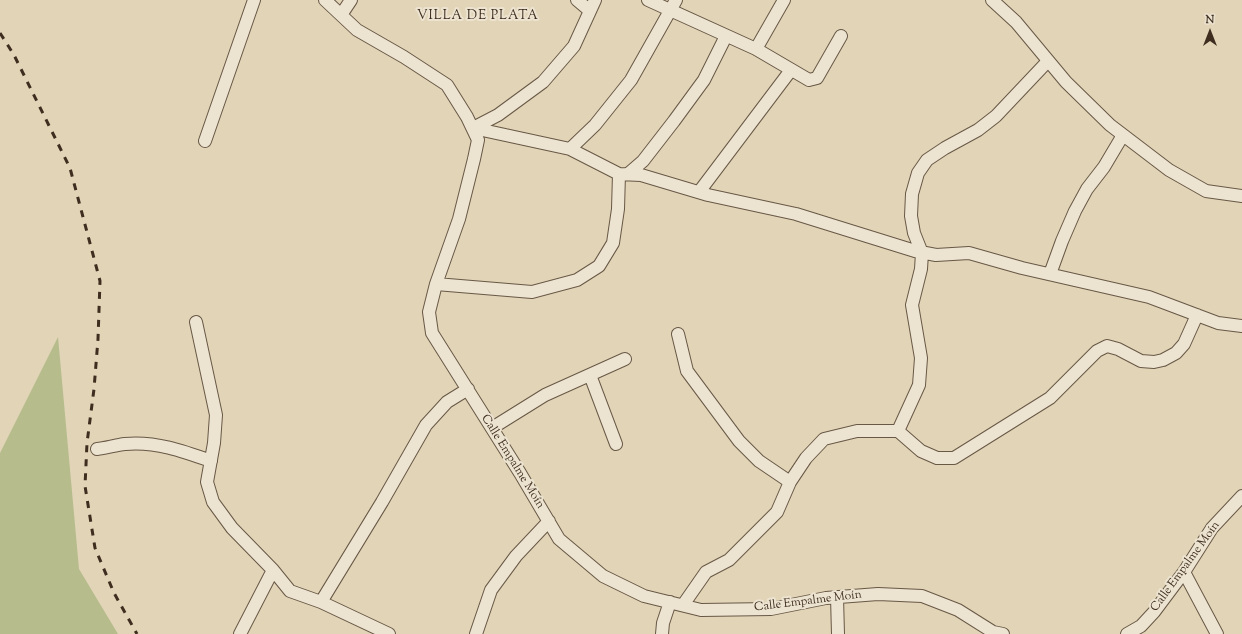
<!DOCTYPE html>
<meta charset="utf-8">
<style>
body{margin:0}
#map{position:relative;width:1242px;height:634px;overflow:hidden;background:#e1d4b7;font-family:"Sorts Mill Goudy",serif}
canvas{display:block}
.north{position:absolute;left:1190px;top:12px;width:40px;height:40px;-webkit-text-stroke:3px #ece3d0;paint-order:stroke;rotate:0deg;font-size:11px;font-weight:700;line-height:16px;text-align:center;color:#3f2e20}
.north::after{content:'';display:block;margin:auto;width:14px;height:18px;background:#3f2e20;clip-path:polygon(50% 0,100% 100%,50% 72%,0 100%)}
</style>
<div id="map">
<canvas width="1242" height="634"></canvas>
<div class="north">N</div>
</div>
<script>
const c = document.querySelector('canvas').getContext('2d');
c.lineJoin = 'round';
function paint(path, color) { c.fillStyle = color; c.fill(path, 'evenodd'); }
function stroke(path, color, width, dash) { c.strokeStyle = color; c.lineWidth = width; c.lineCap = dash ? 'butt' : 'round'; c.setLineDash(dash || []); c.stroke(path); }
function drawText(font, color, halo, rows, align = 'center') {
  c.font = font + ' "Sorts Mill Goudy",serif'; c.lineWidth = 4; c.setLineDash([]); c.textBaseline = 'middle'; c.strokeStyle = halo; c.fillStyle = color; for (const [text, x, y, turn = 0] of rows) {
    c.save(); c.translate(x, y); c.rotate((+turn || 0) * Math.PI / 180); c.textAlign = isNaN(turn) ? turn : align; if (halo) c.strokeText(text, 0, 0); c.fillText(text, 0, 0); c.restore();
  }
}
paint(new Path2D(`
 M58,337l21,232 39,65h-118v-181z`), '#b6bc8c');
const minor = new Path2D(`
 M325,0l32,30 47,27 43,28 20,32 11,23 -4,19 -15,60 -23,65 -7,28 3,21 88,140 39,66 44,37 41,20 57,14 70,-1 55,-11 52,-4 44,2 36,14 35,22 10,2
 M577,0l13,11
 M648,0l108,49 53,31 8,-2 24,-42
 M992,0l24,22 50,60 44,43 59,45 37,21 36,5
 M341,15l10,-15
 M756,49l28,-49
 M473,128l97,21 49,25 22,1 67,20 88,19 119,37 21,4 33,-2 53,15 127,29 69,26 24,3
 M473,128l25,-13 45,-33 31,-36 21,-46
 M205,141l49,-141
 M570,149l25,-24 36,-45 45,-80
 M628,174l15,-13 31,-40 30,-41 22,-44
 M699,192l92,-122
 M1050,274l12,-33 13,-30 12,-22 17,-22 19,-32
 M436,284l96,8 45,-12 22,-14 14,-23 5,-34 1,-35
 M196,322l20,93 -2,28 -7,39 6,20 19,26 41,42 17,21 31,11
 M678,334l9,37 52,70 20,20 31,21
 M590,375l26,69
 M492,428l53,-33 80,-36
 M898,431l23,20 16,7h17l96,-60 47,-47 10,-5 11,3 23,12 13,1 9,-2 13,-7 8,-9 13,-29
 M97,449c9,-1 19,-4 28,-5 30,-3 58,7 86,17
 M1184,572l33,62
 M837,597l1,37
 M683,605l23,-33 23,-12 48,-48 13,-30 16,-24 18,-19 33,-8h41l21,-46 2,-27 -9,-53 9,-36 1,-16 -8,-20 -3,-17 1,-22 6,-21 9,-13 18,-12 33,-18 18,-14 52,-55
 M240,634l33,-64
 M389,634l-68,-32 61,-100 44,-77 21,-23 21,-13
 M476,634l15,-44 25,-34 33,-35
 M662,634l1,-11 7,-21
 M1127,634l14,-8 13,-14 30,-40 28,-44 30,-32`);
stroke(minor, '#685846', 14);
stroke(minor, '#ece3d0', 12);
stroke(new Path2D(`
 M0,33l14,22 56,113 30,113 -2,58 -4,50 -7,54 -2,43 10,62 19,45 23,41`), '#3f2e20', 3, [7, 7]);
drawText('12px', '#3f2e20', '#ece3d0', [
 ["Calle Empalme Moín",512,462,58],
 ["Calle Empalme Moín",1186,567,-54],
 ["Calle Empalme Moín",808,602,-7]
]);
c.letterSpacing = '1px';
drawText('13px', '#3f2e20', '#ece3d0', [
 ["VILLA DE PLATA",478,17]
]);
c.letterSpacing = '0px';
</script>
